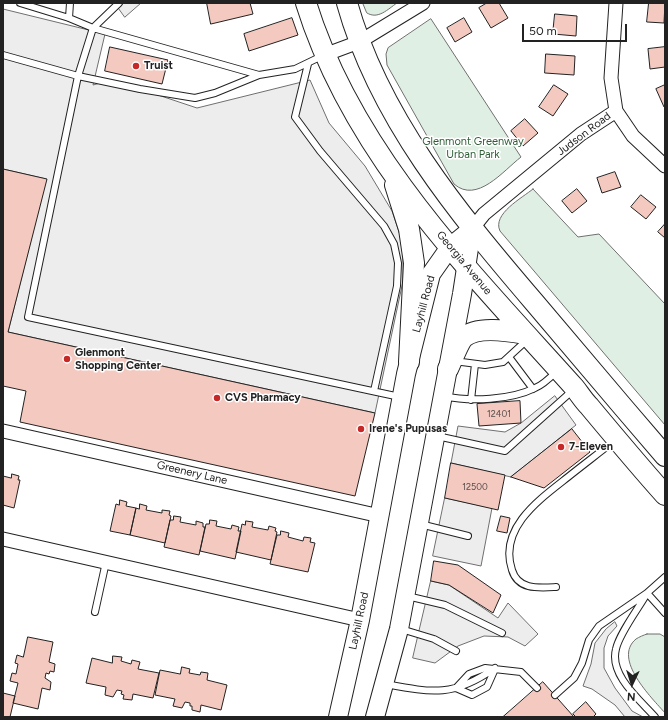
<!DOCTYPE html>
<style>
body{margin:0}
#map{position:relative;width:668px;height:720px;overflow:hidden;background:#fff;font-family:Figtree,sans-serif}
canvas{display:block}
.frame{position:absolute;inset:0;border:4px solid #222;pointer-events:none}
.north{position:absolute;left:612px;top:664px;width:40px;height:40px;-webkit-text-stroke:3px #fff;paint-order:stroke;rotate:184deg;font-size:11px;font-weight:700;line-height:16px;text-align:center;color:#222}
.north::after{content:'';display:block;margin:auto;width:14px;height:18px;background:#222;clip-path:polygon(50% 0,100% 100%,50% 72%,0 100%)}
.scale{position:absolute;left:522px;top:24px;width:105px;height:18px;box-sizing:border-box;border:2px solid #222;border-top:0;padding-left:5px;font-size:12px;line-height:14px;white-space:nowrap;color:#222;-webkit-text-stroke:3px #fff;paint-order:stroke}
</style>
<div id="map">
<canvas width="668" height="720"></canvas>
<div class="frame"></div>
<div class="north">N</div>
<div class="scale">50 m</div>
</div>
<script>
const c = document.querySelector('canvas').getContext('2d');
c.lineJoin = 'round';
function paint(path, color) { c.fillStyle = color; c.fill(path, 'evenodd'); }
function stroke(path, color, width, dash) { c.strokeStyle = color; c.lineWidth = width; c.lineCap = dash ? 'butt' : 'round'; c.setLineDash(dash || []); c.stroke(path); }
function drawText(font, color, halo, rows, align = 'center') {
  c.font = font + ' Figtree,sans-serif'; c.lineWidth = 3; c.setLineDash([]); c.textBaseline = 'middle'; c.strokeStyle = halo; c.fillStyle = color; for (const [text, x, y, turn = 0] of rows) {
    c.save(); c.translate(x, y); c.rotate((+turn || 0) * Math.PI / 180); c.textAlign = isNaN(turn) ? turn : align; if (halo) c.strokeText(text, 0, 0); c.fillText(text, 0, 0); c.restore();
  }
}
const green = new Path2D(`
 M363,3h34c-9,6 -19,17 -30,10z
 M431,19l90,138c-18,14 -44,47 -67,27l-67,-119 -1,-11 2,-6z
 M533,189l45,48 21,-3 66,70v121l-165,-194c-8,-17 22,-33 33,-42z
 M647,634h13l5,3v76c-13,-15 -53,-54 -29,-74 3,-2 8,-4 11,-5z`);
paint(green, '#e0efe3');
stroke(green, '#6f6f6f', 1);
const parking = new Path2D(`
 M115,3h26l-16,14z
 M3,9l102,25 -12,51 11,-3 36,7 57,19 113,-28 19,43 36,43 27,45 8,24 3,20v26l-28,132 -367,-81 38,-153 -43,-10z
 M555,396l21,29 -65,52 -60,-14 7,-37 47,6 16,-9z
 M445,498l47,10 -11,58 -48,-10z
 M431,581l18,4 49,33 10,-15 30,31 -13,12 -17,-9 -24,-1 -26,10 -23,17 -22,-5z
 M615,622l2,4 -9,10 -4,12v20l11,20 17,23 11,6h-18l-10,-12 -23,-16 -9,-3 8,-22 4,-21 11,-14z`);
paint(parking, '#ededed');
stroke(parking, '#6f6f6f', 1);
const building = new Path2D(`
 M207,3h43l3,11 -42,10z
 M487,3h12l9,15 -17,10 -12,-20z
 M649,3h16l-1,20 -17,-1z
 M555,14l22,2 -1,20 -23,-2z
 M292,18l6,17 -49,16 -5,-17z
 M464,18l8,14 -17,10 -8,-14z
 M110,47l58,13 -6,24 -57,-13z
 M665,47v20l-15,2 -2,-20z
 M546,54l29,2 -1,19 -29,-2z
 M554,85l14,9 -15,22 -14,-9z
 M665,85v22h-1l-8,-18z
 M525,119l13,14 -15,13 -12,-15z
 M3,169l44,10 -39,153 367,81 -20,83 -335,-74 6,-31 -23,-5z
 M615,172l6,15 -19,6 -5,-15z
 M577,189l10,12 -15,12 -10,-12z
 M641,195l15,12 -10,12 -15,-12z
 M665,224v14l-7,-6z
 M520,401l1,22 -42,3 -2,-22z
 M572,429l18,23 -46,36 -33,-11z
 M451,463l54,12 -7,35 -53,-12z
 M12,474l7,2 -1,4h2l-6,28 -11,-3v-29l8,2z
 M120,500l7,2 -1,4 10,2 -6,27 -20,-4 6,-27 3,1z
 M140,504l7,2 -1,4 16,3v-3l8,1 -1,4 2,1 -6,27 -35,-8 6,-27 3,1z
 M174,516l7,1 -1,5 16,3v-4l7,2v4h2l-6,28 -35,-8 6,-27h3z
 M501,516l9,2 -3,15 -10,-2z
 M210,520l7,1 -1,5 15,3 1,-4 7,2 -1,4h3l-6,28 -35,-8 6,-27h3z
 M246,521l7,1 -1,5 16,3 1,-4 7,2 -1,3 2,1 -6,28 -35,-8 6,-28 3,1z
 M281,531l8,2 -1,4 15,4 1,-4 7,1 -1,4 5,1 -7,29 -38,-8 7,-29h3z
 M434,561l24,4 43,30 -8,18 -44,-28 -18,-4z
 M28,637l25,5 -4,20 6,2 -1,8 -4,-1 -1,3 -3,-1 -1,5 6,4 -1,8 -8,-2 -4,21 -25,-6 5,-20 -8,-2 2,-8 4,1 2,-10 -3,-1 2,-8 6,2z
 M113,656l9,1 -1,4 10,3 1,-4 8,2 -2,7 21,4 -6,25 -20,-4 -1,6 -9,-1 1,-4 -3,-1 1,-3 -5,-1 -4,7 -8,-2 1,-8 -20,-4 6,-25 20,5z
 M182,667l8,2 -1,4 11,2 1,-3 7,1 -1,7 20,5 -6,25 -20,-5 -1,7 -8,-2v-4h-2v-3l-5,-1 -3,6 -9,-2 2,-7 -20,-4 5,-25 20,4z
 M543,682l31,35h-71z
 M3,693l12,3 -5,21h-7z
 M586,702l10,12 -3,3h-17l-3,-3z`);
paint(building, '#f3c9c0');
stroke(building, '#222', 1);
const service = new Path2D(`
 M20,3l49,15 24,10 26,-25
 M69,18l1,-15
 M3,55l75,21 62,13 55,9 20,-5 44,-18 36,-6 27,-13
 M308,64l-13,53 25,34 64,75 10,18 4,19 -1,23 -23,105
 M259,75l-166,-47 -15,48 -50,241 372,80
 M509,357l24,32
 M454,361l31,4 18,-3 24,-22
 M444,396c26,6 67,4 91,-8 8,-3 16,-11 22,-17
 M471,400l4,-36
 M437,436l68,15 67,-60
 M420,524l48,12
 M556,587c-18,1 -38,3 -44,-17 -14,-42 28,-71 56,-93 15,-12 31,-24 46,-36
 M647,593l18,20
 M646,595c-8,14 -27,39 -30,54 -7,26 24,51 39,68
 M407,596l38,9 57,28
 M95,612l11,-50
 M401,629l33,10 22,12
 M386,684c47,9 68,13 109,-16
 M456,688l13,-14 16,-6 36,4 16,16
 M456,688l16,7 15,-8 8,-18
 M555,695l19,-17 8,-15 7,-23 10,-14 48,-33 18,-16`);
const minor = new Path2D(`
 M616,3l-5,75 5,33 17,25 32,30
 M324,55l35,-13 64,-39
 M472,229l12,-15 97,-80 35,-23
 M3,431l377,85
 M3,539l357,81`);
const secondary = new Path2D(`
 M338,717l22,-97 46,-246 25,-100 19,-27 22,-18
 M375,717l24,-88 63,-335 10,-65`);
const primary = new Path2D(`
 M306,3c47,152 164,268 268,384 5,6 9,13 15,19 25,30 50,60 76,89
 M347,3c32,115 111,210 187,299 44,52 87,103 131,154
 M395,185l14,44 5,34 -5,99
 M448,369c4,-8 10,-25 15,-31 14,-13 46,-7 62,-4`);
stroke(service, '#222', 8);
stroke(minor, '#222', 15);
stroke(secondary, '#222', 20);
stroke(primary, '#222', 22);
stroke(service, '#fff', 6);
stroke(minor, '#fff', 13);
stroke(secondary, '#fff', 18);
stroke(primary, '#fff', 20);
for (const [x, y, r, color] of [
 [136,66,4,"#c62828"],
 [67,359,4,"#c62828"],
 [217,398,4,"#c62828"],
 [361,429,4,"#c62828"],
 [561,447,4,"#c62828"]
]) { const dot = new Path2D(); dot.arc(x, y, r, 0, 2 * Math.PI); c.fillStyle = color; c.fill(dot); stroke(dot, '#fff', 1.5); }
drawText('9px', '#564c4a', null, [
 ["12401",499,414],
 ["12500",475,487]
]);
drawText('bold 11px', '#222', '#fff', [
 ["Truist",144,66],
 ["Glenmont",75,353],
 ["Shopping Center",75,366],
 ["CVS Pharmacy",225,398],
 ["Irene's Pupusas",369,429],
 ["7-Eleven",569,447]
], 'left');
drawText('11px', '#222', '#fff', [
 ["Judson Road",584,134,-37],
 ["Georgia Avenue",464,263,50],
 ["Layhill Road",424,304,-75],
 ["Greenery Lane",192,473,13],
 ["Layhill Road",359,621,-78]
]);
drawText('11px', '#2f5e38', '#fff', [
 ["Glenmont Greenway",473,142],
 ["Urban Park",473,155]
]);
</script>
